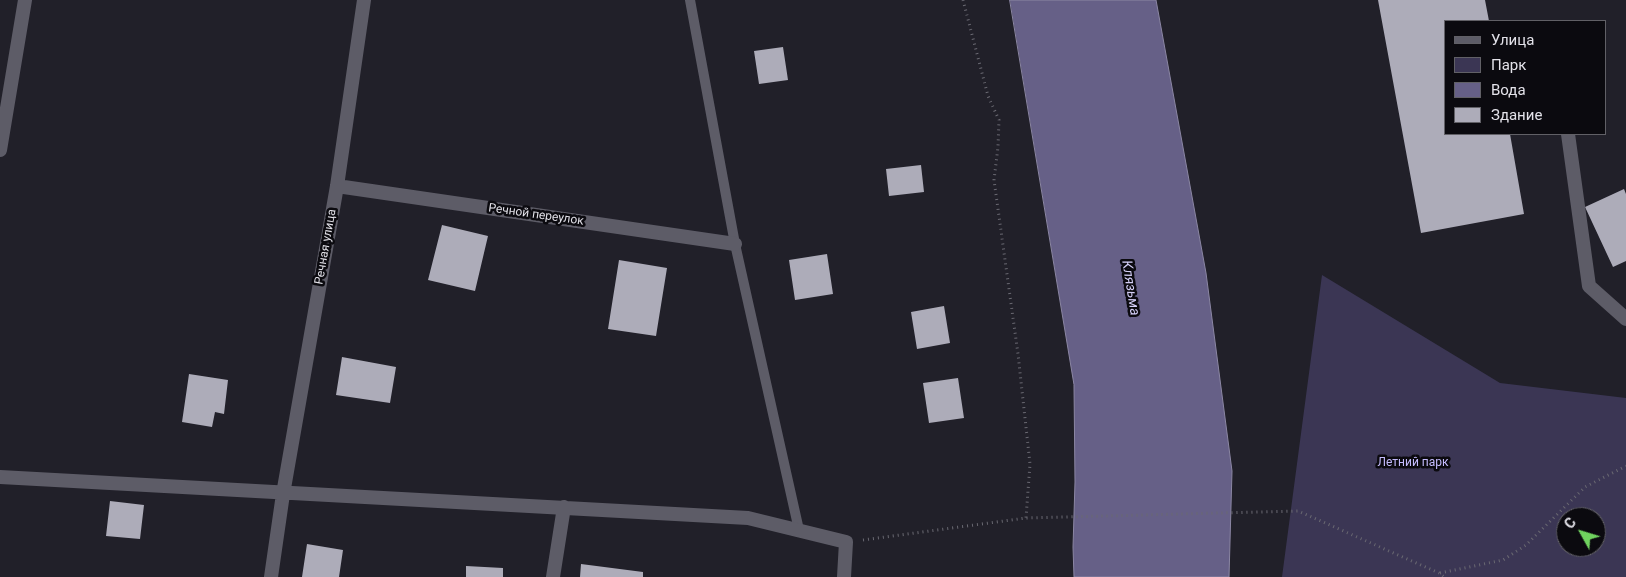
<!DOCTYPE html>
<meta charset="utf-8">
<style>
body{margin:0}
#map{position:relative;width:1626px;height:577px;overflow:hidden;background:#212029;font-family:Roboto,sans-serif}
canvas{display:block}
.legend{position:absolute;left:1444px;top:20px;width:162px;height:115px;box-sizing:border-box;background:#0b0a0f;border:1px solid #616066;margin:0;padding:6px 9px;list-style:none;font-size:15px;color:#e3e2e9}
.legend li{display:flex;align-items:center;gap:10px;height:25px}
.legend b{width:25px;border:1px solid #616066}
.north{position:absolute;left:1556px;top:507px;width:50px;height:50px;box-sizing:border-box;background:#0b0a0f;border:1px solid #616066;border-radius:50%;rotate:309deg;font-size:14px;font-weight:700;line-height:20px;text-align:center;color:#e3e2e9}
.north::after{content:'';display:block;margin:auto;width:18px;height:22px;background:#70d35f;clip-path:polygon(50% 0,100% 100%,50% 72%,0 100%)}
</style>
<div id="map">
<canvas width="1626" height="577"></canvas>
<ul class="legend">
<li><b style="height:6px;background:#5d5c67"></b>Улица</li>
<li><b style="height:14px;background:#3b3654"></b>Парк</li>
<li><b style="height:14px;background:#666087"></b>Вода</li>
<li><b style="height:14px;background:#adacb9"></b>Здание</li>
</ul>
<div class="north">С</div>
</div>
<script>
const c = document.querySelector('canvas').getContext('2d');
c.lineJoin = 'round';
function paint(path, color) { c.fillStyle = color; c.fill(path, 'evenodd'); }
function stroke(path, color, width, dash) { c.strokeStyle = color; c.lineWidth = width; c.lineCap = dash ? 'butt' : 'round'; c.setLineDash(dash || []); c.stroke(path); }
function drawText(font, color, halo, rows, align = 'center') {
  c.font = font + ' Roboto,sans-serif'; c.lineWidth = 5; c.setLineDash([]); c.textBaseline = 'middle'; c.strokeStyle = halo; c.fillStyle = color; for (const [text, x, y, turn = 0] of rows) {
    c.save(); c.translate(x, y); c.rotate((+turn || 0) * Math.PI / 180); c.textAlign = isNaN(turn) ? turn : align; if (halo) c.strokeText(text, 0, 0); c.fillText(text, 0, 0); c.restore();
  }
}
paint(new Path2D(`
 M1322,275l178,108 126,15v179h-344zM1566,517h30v30h-30z`), '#3b3654');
const water = new Path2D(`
 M1010,0h146l50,273 26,198 -3,106h-155l-1,-30 2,-65 -1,-97z`);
paint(water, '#666087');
stroke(water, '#8c87a4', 1);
paint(new Path2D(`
 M1378,0h107l4,21h-44v113h65l14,80 -103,19z
 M783,47l5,33 -29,4 -5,-33z
 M921,165l3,27 -35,4 -3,-27z
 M1624,189l2,5v67l-13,6 -28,-60z
 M442,225l46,11 -13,55 -47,-11z
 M827,254l6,40 -38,6 -6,-40z
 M619,260l48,8 -11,68 -48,-7z
 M944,306l6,37 -33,6 -6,-37z
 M342,357l54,10 -6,36 -54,-8z
 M189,374l39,6 -4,34 -9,-2 -3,15 -30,-5z
 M958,378l6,40 -35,5 -6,-40z
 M110,501l34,4 -4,34 -34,-3z
 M307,544l36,6 -4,27h-37z
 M581,564l62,8v5h-63z
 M466,566l37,2v9h-37z`), '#adacb9');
stroke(new Path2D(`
 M963,0l25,96 11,24 -1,27 -4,33 24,174 12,110 -4,54
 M863,540l163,-22 272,-7 141,62 5,4
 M1440,573l63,-13 23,-15 59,-58 41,-21`), '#6a6972', 3, [1, 4]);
stroke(new Path2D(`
 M690,0l45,244 64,286`), '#5d5c67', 10);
stroke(new Path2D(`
 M1568,134l21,152 37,33
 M0,150l25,-150
 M337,186l398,58
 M0,477l748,41 98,24 -2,35
 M271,577l12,-83 54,-308 27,-186
 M553,577l11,-70`), '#5d5c67', 14);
drawText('12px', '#e3e2e9', '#0b0a0f', [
 ["Речной переулок",536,215,8],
 ["Речная улица",326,247,-80]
]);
drawText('12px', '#c4bbfd', '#0b0a0f', [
 ["Летний парк",1413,463]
]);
drawText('italic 14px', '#d4cff7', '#0b0a0f', [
 ["Клязьма",1130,288,81]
]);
</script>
